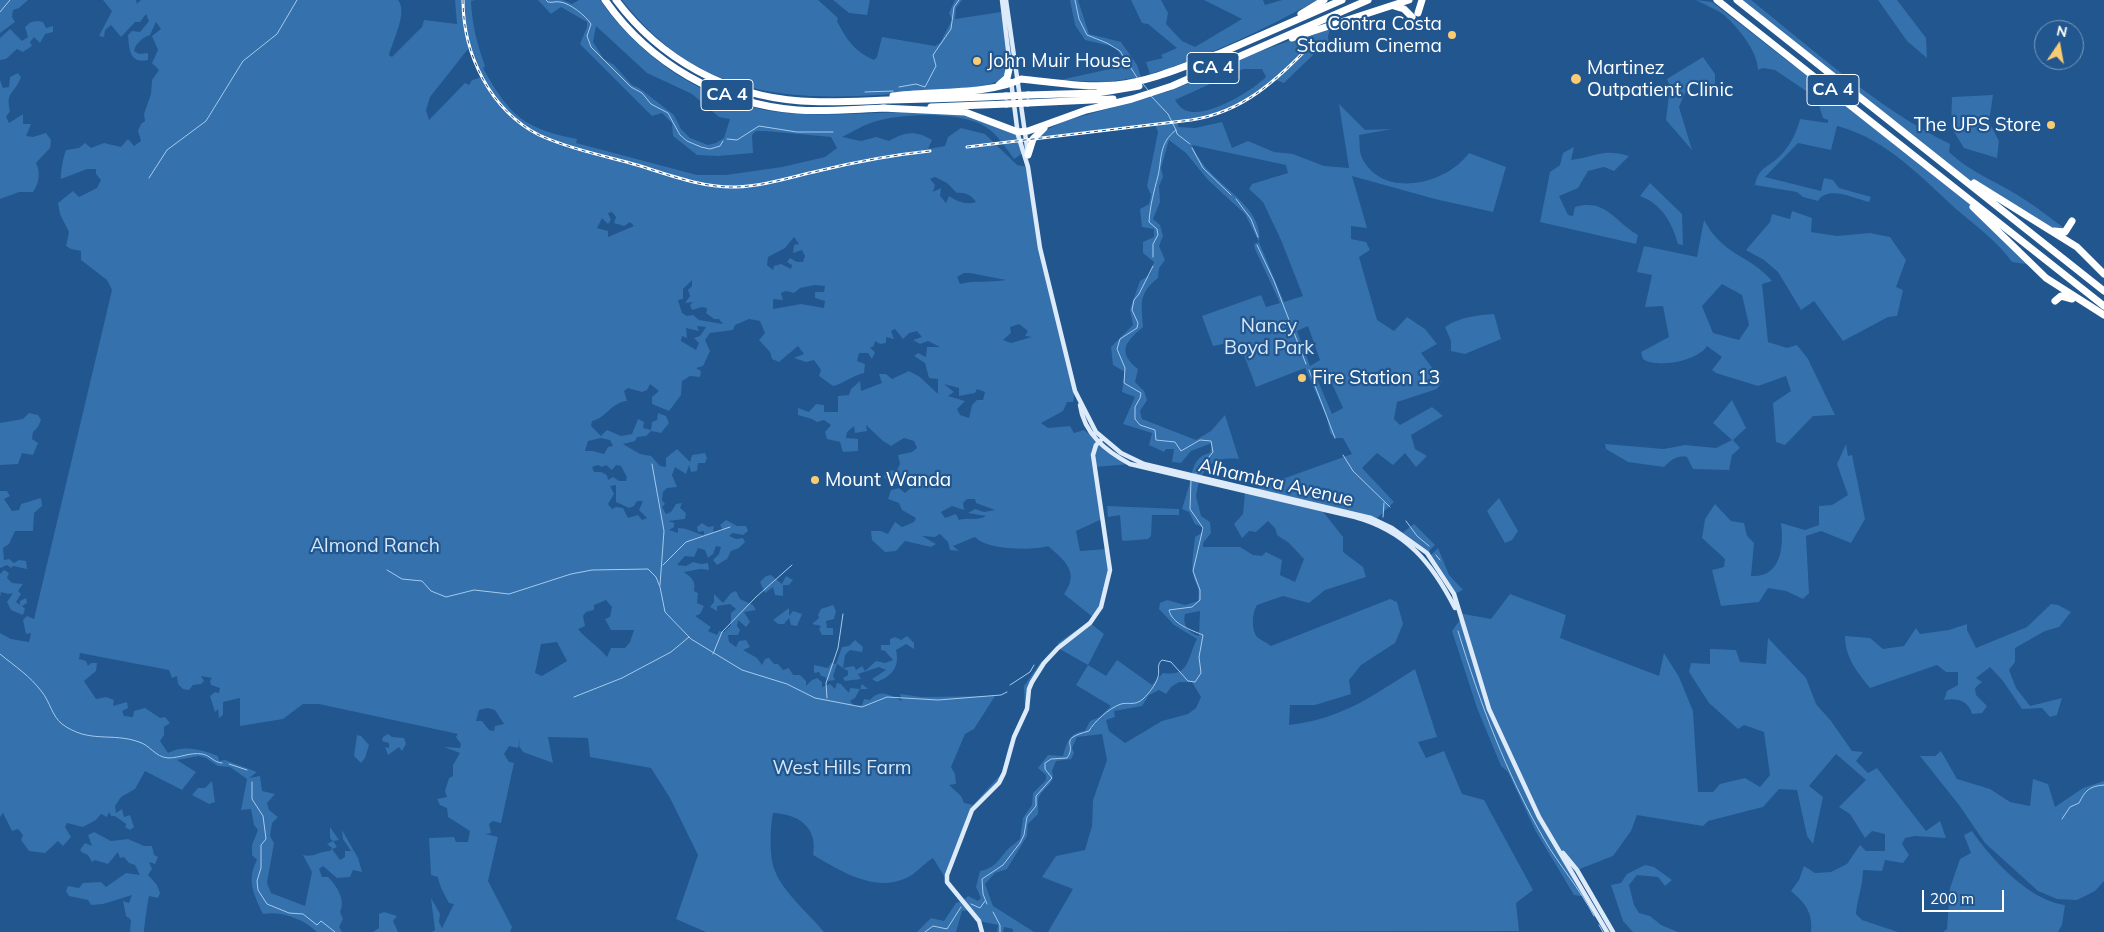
<!DOCTYPE html>
<style>
body{margin:0}
#map{position:relative;width:2104px;height:932px;overflow:hidden;background:#21568e;font-family:Mulish,sans-serif}
canvas{display:block}
.north{position:absolute;left:2034px;top:20px;width:50px;height:50px;box-sizing:border-box;background:#21568e;border:1px solid #7a9abb;border-radius:50%;rotate:12deg;font-size:14px;font-weight:700;line-height:20px;text-align:center;color:#fff}
.north::after{content:'';display:block;margin:auto;width:18px;height:22px;background:#f9cb72;clip-path:polygon(50% 0,100% 100%,50% 72%,0 100%)}
.scale{position:absolute;left:1922px;top:890px;width:82px;height:22px;box-sizing:border-box;border:2px solid #fff;border-top:0;padding-left:6px;font-size:15px;line-height:18px;white-space:nowrap;color:#fff;-webkit-text-stroke:4px #21568e;paint-order:stroke}
</style>
<div id="map">
<canvas width="2104" height="932"></canvas>
<div class="north">N</div>
<div class="scale">200 m</div>
</div>
<script>
const c = document.querySelector('canvas').getContext('2d');
c.lineJoin = 'round';
function paint(path, color) { c.fillStyle = color; c.fill(path, 'evenodd'); }
function stroke(path, color, width, dash) { c.strokeStyle = color; c.lineWidth = width; c.lineCap = dash ? 'butt' : 'round'; c.setLineDash(dash || []); c.stroke(path); }
function drawText(font, color, halo, rows, align = 'center') {
  c.font = font + ' Mulish,sans-serif'; c.lineWidth = 4.5; c.setLineDash([]); c.textBaseline = 'middle'; c.strokeStyle = halo; c.fillStyle = color; for (const [text, x, y, turn = 0] of rows) {
    c.save(); c.translate(x, y); c.rotate((+turn || 0) * Math.PI / 180); c.textAlign = isNaN(turn) ? turn : align; if (halo) c.strokeText(text, 0, 0); c.fillText(text, 0, 0); c.restore();
  }
}
paint(new Path2D(`
 M0,0h28l-9,8 -6,2 -1,7 3,5 -15,11z
 M103,0h33l1,4 4,-4h257c10,12 -5,40 -9,55l3,2 30,-30 2,-7 33,4 -2,-24h21l-5,1c1,23 6,43 14,65l-2,2c26,47 41,61 94,71l-1,4 121,32h29l56,-8 43,-10 12,-9 -6,-11 -66,-6h-9l-4,4 1,18 -35,3 -21,-1 -24,-19 -1,-13 -10,-10 -10,3 -72,-72 7,-17v-5l-26,-15 -10,7 -13,-14h24l10,4 7,-4h21c41,59 106,103 178,112 42,5 84,1 126,0l5,-2 56,2 53,20 5,21 -9,6c-8,-11 -16,-24 -28,-32 -25,-16 -81,-14 -109,-6 -12,3 -23,10 -35,16l19,4 15,-4 13,4c16,-9 26,-11 43,-1l-4,9 17,-3 3,-9 13,-9 24,6 32,31 11,2 12,81 35,143 -2,11h-6l-4,9 -22,12 7,5 22,-2 4,7 10,-3 31,25 15,9 -35,3 7,52 -26,12 4,20 27,-2c3,27 0,53 -17,74l14,11 -16,31 18,11 11,-16 35,25 11,-12c27,4 24,-15 34,-34l-23,-14 -15,-16 1,-6 7,-3 18,5 13,-4c3,-15 -3,-15 -5,-27 -2,-11 1,-26 2,-37l8,-5 1,-4 -9,-4 -6,-12 -7,-3 9,-30 8,2 -3,15 5,20 9,6 1,11 -8,10v4h37l13,8 9,1 4,-4 16,8 -2,15 15,7 9,-23 -15,-16 -12,-8 -2,-7 -7,-7 -12,11 -7,-1 -7,7 -8,-14 9,-10 2,-22 76,17 22,28v15l20,15 3,10 -41,13 -16,13 -26,-7 -26,9c-5,8 -6,24 0,32 4,3 10,6 14,9l119,-47 7,3 6,22 -8,19 -34,22 -12,15 2,14 -36,11h-25l-1,20c55,-7 81,-28 126,-56l22,68 -19,5 8,16 18,-7 18,43 22,6 49,90 -17,13 3,28 -471,1 25,-43 -31,-12 14,-21 29,-6 7,-24 1,-26 14,-40 -5,-26 -25,3 -5,11 2,5 -3,6 -15,2 -4,10c4,12 -8,16 -13,26 -2,4 0,12 -1,17l-10,10 -1,12 -20,33 -12,4 -10,11 8,22 41,26h-21v-3l-9,-2 -1,5h-6l1,-7 -19,-4 -9,-11 -8,1 -6,21h-39l14,-14 13,3 12,-18 7,-2 5,-5 10,5 3,-3 -5,-11 4,-16c16,-3 18,-11 28,-22 4,-4 9,-7 12,-10l3,-21 9,-13 1,-12 13,-13v-5l-8,-7 10,-13 15,1c4,-14 6,-23 22,-25l5,-10 10,-4 11,-11 -35,-21 12,-20 -30,-17v-5l36,-25 -30,-24c16,-22 1,-33 -16,-48 -17,5 -61,4 -73,-9l-22,9 6,5 -9,-1 -2,-8 -8,-8 -5,3 -13,-1 14,8 -5,3 -26,-6 -9,10 -11,1 -13,-12 -1,-9h10l7,3 7,-12 7,5 12,-5 2,-4 -14,-8 -3,-7 -11,-4 3,-9 8,-2 6,5 7,-6 -2,-8h-9l-5,5 -6,-1 -6,-6 3,-6 10,-1 3,-6 -2,-9 14,-3 5,-4 -3,-7 -10,-3 -13,8 -8,-5 -17,-16 1,6 -12,2 -1,-7 -7,6 -1,6 12,1v12l-15,1 -3,-10 -13,-3 -2,-7 6,-7 -7,-5 -7,2 -5,-3 -14,-4v-7l11,4 7,-8 8,1v7h14v-16l11,-1 2,-6 9,-8 1,10 21,-8 -3,-9h7l6,5 17,-8 11,6 18,17v-15l-9,-1 -4,-15 -11,-7 4,-3 8,4 1,-10h13l-12,-6 -8,3 -7,-4 9,-3 -5,-6 -8,2 -6,6 -8,-10 -4,2 3,8 -8,-2v6l-6,1 -5,-3 -1,5 -4,2 5,4 -3,7 -4,-6h-9l-2,8 8,3 -1,9c-13,3 -19,10 -31,13l-14,-10 2,-6 -7,-10 -8,2 -12,-4 10,-4 -6,-8 -19,16 -7,-3 -2,-7 -11,-12 6,-7 -5,-12 -11,-2 -14,6 -2,5 -23,3 -5,7 5,11 -7,15 -7,2 5,3 -1,6 -10,-1 -8,5 -1,14 -12,16 -17,-7v-7l7,-6 -9,-7 -3,6 -5,2 -14,-4 -4,3 3,10c-15,1 -21,17 -35,20l-1,5 10,10 6,-6 14,6 11,-2 6,-15 6,3 -1,6 8,2 1,-8 5,-2 1,-7 8,3 3,7 -8,10 -10,-2 -5,5 -9,1 -2,4 -12,3 17,10 11,2 9,10 6,1v-9l11,-9 13,13 2,-7 13,-2 2,5 -2,5h-7l-1,8 -6,1 -2,-7 -3,9 -11,-7 -3,8 5,12 -10,1 -4,4 -1,8 3,4 -3,3 4,7 5,-2 5,-8 6,-1 -2,5 6,5 -1,6 -17,2 6,2v4l-5,3 9,3v-5c10,0 16,5 26,7v-4l-6,1 -1,-5 5,-4 6,4 6,-1 -1,6 10,-2 -3,-5 6,-5 11,6h9l2,5 -5,4 -10,-2 -4,3 7,3 7,-1 2,4 -6,6 -8,3 -4,8 -10,6 -4,-5 6,-6 2,-7 -5,-1 -3,8 -5,4 -3,-8 -7,-2 -4,9 -9,-1 -8,9 9,1 7,-4 8,2 7,-1 1,7 -9,-1 -16,3c8,6 12,9 10,19l4,2 -1,10 7,3 -4,8 -5,2 16,11 -3,4 9,4 2,-4 5,1 7,-7v-12l5,-4 -6,-5 -13,2v5l-7,-4 4,-5v-8l9,9 8,-10 5,-2 4,8 13,6 3,5 -12,2 6,10 -4,5 -8,-7 -1,6 3,4 -2,5h-10l1,7 7,5 3,-6 7,-1 4,7 -7,3 14,8 5,7 3,-6 4,-1 5,6h4l5,6 6,-2 4,7h7l6,6v5l6,-6 5,-2 5,4v5l8,-3 5,5 2,-6 4,1 8,9 1,-5 10,1 2,-5 6,5h-8l-5,9 -5,3 4,5 8,-1 2,-6 6,1c10,-12 20,-5 32,1l-2,-7 22,3 73,-1 -21,33 -9,5 -14,33 4,7 1,10 -7,1 12,11 3,7 9,2 29,-32 6,-25 17,-40 -1,-22 17,-24 3,1 -15,26 -2,20 -13,28 -10,36 -5,10 -27,27 -26,69 -13,-21c-10,6 -18,17 -29,21 -31,13 -65,-9 -91,-24 5,-27 -14,-41 -40,-42 -3,15 -4,44 2,58 8,21 35,44 49,61h-118l-30,-13 22,-64 -28,-57 -19,-30 -61,-11 -2,-19 -40,-1 5,26 -30,-11 -4,-6 1,-8 -2,10 -9,-2 -5,8 5,8 5,1 -13,60 -8,-2 -4,3 2,9 -6,1 13,3 -10,44 24,46 -2,5h-78l3,-2 -4,-32 9,16 -1,8 3,6 12,-24 -5,-1c-4,-7 -10,-18 -11,-26l-7,-2 -2,-37 25,-1 2,5h12l2,-11 -22,-14 -1,-9 -7,-3 -3,-6 10,-2 -2,-6 4,-13 4,-2v-11l7,-12 -16,-6 16,1 1,-4 -5,-7 2,-3 -139,-30h-16l-20,15 -43,7v-28l-17,4v13l-4,3 -1,-9 -3,3 -5,-16 5,-4 4,1 1,-5 -9,-3 -1,-4 2,-3 -11,-2 3,5 -3,3 -8,1 -4,5 -6,-1 -5,-5 -1,-8 -5,2 -3,-8 -89,-17 -1,6 7,2 2,5 3,-3h6l-1,8 -12,10 12,18 10,-2 8,3 -1,6 14,-4 1,6 -6,3 2,5 9,1 1,-6 11,-3 15,10 5,-1 5,6 -6,4v8l-4,6 8,12c16,-9 35,-3 50,3l1,5 6,-1 32,12 -8,6 11,-2 2,15 13,3 -8,9 2,7 9,7 -6,6 -2,13 4,7 -7,40 4,10 34,13 7,-34 -9,-17c11,3 16,-4 27,-4l2,-3 -5,-4 6,-3 -3,-3v-11l9,13 -6,1 4,6 -5,2 8,11 5,-3v-6h6l-8,-12 -1,-9 16,28 4,14 -9,-2 -3,7 -13,1 -14,-12 -4,3 3,8h6c9,9 18,23 12,35l3,7 -4,8 3,5h-25c-14,-13 -35,-21 -54,-18 -9,-19 -17,-34 -6,-54l-5,-5v-10l6,-15 -4,-5 -3,-16 -10,1 6,-31 -17,-12 -12,-1 -12,-8 -7,-2 -22,4 19,12 -14,18 -37,-19 -10,18 -14,8 -6,9 1,7 6,-4 2,8 6,-2 4,12 -4,3 -5,-3 1,-3 -11,-8h-4l-2,-4 -2,5 -6,-3 -5,6 -13,7 -16,-4 -2,4 6,10 -8,9 -5,-5 -13,12 -16,-2 -8,-11 2,-5 -5,-6 -6,2 -9,-18 -3,4v-184l11,6 18,3 2,-9 -5,1 -3,-14 4,-4 7,3 78,-329 -5,-10 -26,-20v-9l-10,-2 -5,-3 3,-14 -9,-18 -2,-11 15,-12 6,6 18,-9 4,-8 -5,-6v-5h-9l-26,10c-1,-5 3,-25 5,-29l13,-2 6,-5 6,5 13,-5 17,4 7,-8 6,7 7,-5 -3,-10 3,-7 4,-3 -1,-7 7,-20 1,-14 7,-10 -7,-7 6,-13 -6,-14 9,-7 -5,-7 -6,13c-7,2 -15,9 -16,16l5,3 9,-1v7c-18,4 -19,-10 -20,-25l4,-4 8,1 9,-11 -3,-7 -6,8h-5l-14,15 -10,-12 -6,5 -1,7 -5,-1 13,-25zM596,26l51,47 45,21 27,23 11,2 -6,19 -8,5 -8,2 -18,-7 -9,-9 -7,-14 -35,-27 -7,-3 -18,-20 -10,-6 -11,-17zM469,45l13,32 -10,3 -3,5 -4,-2 -36,37 -3,-10 4,-13 38,-48zM935,177l12,6 10,10c8,-1 14,2 19,9 -10,3 -18,0 -27,-6l-3,7 -6,-7 1,-8 -8,4 2,-7 -5,-6zM612,212l4,5 -2,6 10,3 6,-4 4,4 -26,11v-6l-11,-3 5,-10 6,6 3,-4 -3,-7zM794,237l5,7 -5,1 -1,8 9,-3 3,6 -2,6h-6l-7,-4 -3,4 5,3 -1,4 -10,-5 -7,2 -1,4 -6,-5 1,-8 17,-9zM964,273h6l36,7c-15,3 -31,0 -46,4l-3,-7zM692,280v6l-4,4 2,6 -5,7 8,-1 -3,3 2,5 10,-3 5,1 -1,5 8,6h5l4,5 -24,-4 -6,-5 -6,1 -5,-3 -4,-13 5,-1v-10zM815,285l10,1 -1,6h-9v6l10,3 -1,7 -23,-4 -28,5v-10l10,1 -2,-7 5,-2 8,2 6,-5zM1019,324l9,7 -3,5 7,1 -21,6 -8,-3 8,-7 -1,-6zM697,326l9,1 -6,9 -6,2 5,5 -3,7 -15,-9 1,-5 5,2 -1,-10 13,3zM944,384l15,4v8l16,-3 2,-4 8,3 -2,8h-6l-5,5 -3,13 -9,-3 -3,-6 8,-8 -17,-5 6,-4zM601,438l9,2 3,6 -5,1 -4,7 -11,-3h-8l3,-10zM598,465l4,2 4,-2 6,5 4,-5 5,1 6,11 -1,4h-7l-6,-4 -5,3 -1,-5 -6,-3h-7l-2,-5zM616,485v17l13,6 5,-2 3,-5h6l-4,9 8,8 -5,2 -4,-5 -10,3 -5,-10 -7,-1 -4,2 -4,-5 6,-10 -4,-8zM967,499h8l1,4 19,7 -11,2 -9,-3 -7,4 18,3c-8,5 -17,1 -27,4l-3,-6 -11,4 -4,-6 11,-6 12,4 -1,-7zM606,600l6,7 -2,10 -5,2 6,11h23l-4,12 -5,6h-14l-4,9c-9,-11 -20,-17 -29,-28l7,-3 -2,-10 3,-4 8,-2v-5zM1200,611l-1,25c-10,-3 -17,-10 -14,-22zM557,642l10,19 -25,15 -7,-3 6,-29zM1179,682h13l9,15 -5,11 -8,6 -26,7 -37,22 -16,-12 -3,-11 9,-3 -1,-6 28,-5 7,-11 10,-5 7,4 5,-7zM488,708l7,2 9,14 -9,2 -1,5 -5,-1 -7,-9h-6l3,-11z
 M622,0h196l20,18 -1,3c9,18 18,31 37,39l3,-3 5,-20 53,9 5,-3 12,-23 -3,-7 6,-13h7l-6,8 -1,11 46,-7c2,14 11,53 4,64 -10,13 -57,13 -73,15 -124,10 -225,18 -310,-91z
 M833,0h37l-3,15 -18,-2z
 M1070,0h8l11,34 32,8 16,23 4,12 -34,5 -47,-2 68,-15 -13,-18 -30,-7 -10,-15z
 M1131,0h30l7,13 -2,11 16,17 13,6 47,-28 -38,-19h59l2,5 17,-5h36c-54,29 -110,57 -168,74l-4,-12 17,-4 -2,-3 16,-7 -29,-24 -6,-1z
 M1696,0l16,2 81,63 13,4 142,113 84,83 -20,-3c-15,-21 -36,-36 -56,-53 -35,-32 -68,-68 -115,-82l-4,-1 -6,24 -33,-7 -33,34 56,14 3,-13 9,2 6,8 32,9 -2,5c-16,-4 -41,-17 -51,-1l-15,-4 -6,-5 -42,-7c4,-19 13,-17 25,-29 10,-10 17,-24 20,-37l28,4v-3l-5,-2 -5,-16 -6,-7 -37,-25 -12,-2 -5,2c0,-18 -20,-43 -34,-55 -8,-6 -19,-10 -28,-15z
 M1737,0h14c64,51 126,108 199,144l-1,8c21,20 46,29 70,44 17,10 32,23 48,34l-6,3 -76,-43 -50,-33z
 M1878,0h19l29,38 1,20 -20,-17z
 M38,21l5,1 3,6 7,-2v6l-8,2 -5,9 -6,-6 -4,5 2,4 -9,6 -6,-3 -11,10 -6,1v-22l10,-9 12,12 6,-4 -3,-10 6,-5z
 M1331,26l-3,10 1,10 -16,9 -29,28 -8,-3c-30,25 -60,36 -98,42v5l17,1 27,-6 10,26 16,-7 26,11 19,2 31,12 25,2 -10,-64 26,26 27,-1 -33,6c1,7 0,17 3,23 21,42 85,26 107,-5l37,14 -13,45 -58,-13 -83,-23 15,52 -16,-2v13l15,3 4,8 -11,7 18,63 17,11 13,-14 18,12 12,15 -16,9 21,28 -5,8 -40,13 -3,17 6,6 32,-18 11,9 -32,19 4,14 12,7 -11,11 -11,-14 -12,12 -16,-12 -15,15 32,34 -19,18 -123,-30 100,-36 -9,-16h-8l-5,-5 -3,-15 -22,-50 -49,19 -14,-37 -6,-1 -4,-7 -19,4 -11,-30 59,-21 5,12 14,-4 -25,-54 -1,-5 5,-2 -14,-28 -37,-34 -22,-27 -17,-13 -8,28 2,9 -4,9 1,16 -7,17 7,6 3,11 -4,10 6,14 -6,8 -1,10c-21,17 -16,26 -15,49 -18,15 -26,25 -5,42l-3,13 9,9 3,9 -7,11 2,8 54,21 15,-9 14,-16 14,44c-20,-2 -28,2 -39,19l-9,-2c3,-12 6,-20 19,-23l2,-10 -21,8 -10,12 -9,-1 2,-13h-8l-2,3 -15,-7 3,-12 -29,-9 12,-27 -13,-5 3,-20 -12,-7 -2,-18 22,-22 -3,-16 10,-28 10,-6 4,-13 -11,-9v-11l11,-5v-8l-12,-2 -2,-18 9,-5 2,-9 -4,-9 11,-54 -3,-8 -117,13 8,-7 19,-9 105,-30 91,-40zM1243,69h19l4,8c-14,14 -64,45 -83,32 -3,-2 -6,-6 -8,-9zM1192,145l94,20 2,8 -36,11 -3,5 14,13 18,38 22,56 -19,6 -25,-60c5,-30 -33,-52 -50,-71 -6,-6 -14,-18 -17,-26zM1308,326l12,34 -10,6 -13,-35zM1325,368l18,40 -11,6 -17,-40z
 M1703,57l12,17v19c-22,-14 -27,-9 -36,14l13,43 -26,-30 4,-33 -3,-8z
 M18,73l3,4c-6,17 -16,14 -11,34l-4,6 3,6 14,-9v10h8l-5,12 7,1 13,-4 5,7 -1,8 -14,15c5,10 3,20 -3,29h-14l-19,7v-119l3,8 6,-1 1,-10z
 M1993,95l-4,27 10,19 -2,17 -33,-10 -13,-21 1,-30z
 M1574,147l-3,13c25,-3 32,-12 58,-4l-15,15 -10,-4 -16,4 -10,17 -19,8 9,19 5,1 2,-9c31,-9 40,15 63,28l-2,9 -96,-22 10,-50 10,-7 3,-12z
 M1650,183l32,31 1,31 -5,-1c-6,-21 -16,-40 -38,-48z
 M1792,211l20,7 -1,14 26,4 33,-3 20,4 16,23 -10,27 7,3 -6,26 -9,1 -45,24 -29,-40 -13,9 -23,-38 -14,-12 -18,-10 24,-28 2,-8 18,5z
 M1704,220c20,37 45,34 68,61l-10,3 6,58 19,6 10,-3 11,14 27,56 -22,1 -28,29 -9,-3 -3,-39 18,-12 -5,-15 -28,10 -42,-13 -4,-3 10,-13 -15,-11c-9,15 -51,23 -64,13l-2,-7 28,-15 -6,-31 -18,1 7,-32 -15,-3 7,-26 53,11zM1722,284l20,11 7,30 -10,15 -26,-7 -11,-27z
 M1494,314l7,25 -36,15 -14,-3v-10l-6,-14c14,-10 33,-12 49,-13z
 M1732,400l14,28 -13,12 7,8 -8,7 -3,15 -36,-1 -6,-12c-10,-2 -16,3 -23,10l-36,-5 -22,-13 -1,-5 59,5 21,-4 31,3 16,-8 -19,-17z
 M29,413l9,2 3,5 -3,7 -5,5 -1,7 6,4 -5,12 -11,-2 -4,11 -18,1v-42l23,-4z
 M1846,444l2,12 4,-1 13,64 -14,24 -30,-12 -15,5 3,57 -6,6 -17,-8 -18,-3 -9,14 -38,4 -9,-36 12,-3 1,-8 -23,-21 3,-19 10,-15 16,17 13,2 3,13 7,7 -3,33c30,2 33,-29 30,-53l24,7 14,-5v-19l13,-1 16,-10 -11,-31z
 M0,491h7l3,5 -6,3 8,12 7,-1 2,-6 20,-6 1,8 -8,7 -1,18h-18l-6,13 -6,4 1,12 5,-1 5,4 5,-3 7,1 1,8 -14,-3 -2,2 -4,-3 -7,3z
 M1499,498l19,33 -6,9 -7,3 -18,-32z
 M1107,506l72,3v6h-27l-1,21 -3,3 -24,2 -2,-1 -2,-25 -12,2z
 M1414,524l21,21 -8,8 -26,-19z
 M1438,548l11,27 14,15 -9,4 -24,-38z
 M4,570l5,3 -2,5 5,5 11,1 -5,7 3,3 -5,8 4,3v-4l6,-3 1,5 -5,3 3,3 -2,6 -12,-5 -4,-8 6,-9 -5,1 -7,-2 -1,5v-23z
 M771,575l11,9 4,-8 7,4 -4,5h-6v11l-8,-1 -2,-8 -8,6 -5,-11 6,-6z
 M1510,594l56,21 -6,23 99,38 5,-23 15,24 14,34 5,81h15l7,-8 25,-6 15,9 10,-12 -6,-43 -20,-7 -6,4 -29,-26 -20,-31 2,-9 19,1v-15l26,1 4,12 26,2 2,-26 38,40 10,26 15,17 21,30 11,1 -7,9 12,12 9,-5 49,63 14,-10 6,17 -31,-2 -10,2 -3,6 7,11 -6,8 -18,-3 -3,11 -19,-1c0,16 -6,29 -7,44l6,6 36,12h-87c2,-20 -6,-29 -20,-41l8,-11 5,-14 11,7 16,-1 16,-8 13,-19 6,6h19v-17l-13,-3 -7,7 -15,-24 -11,-7 27,-27 -30,-26 -27,32 14,11 -10,47 -6,-8 -10,-46 -18,-1 -16,18 -55,14 -5,5 -66,-11 -6,16 -18,25 -36,14 -18,-21 28,48 -13,-2 -39,-65 -27,-58 -7,-6 -24,-58 -25,-77 8,-11 -2,-7 33,6z
 M2051,604l7,1 13,7 -12,15 -14,4 -30,17v14l-6,8 7,18 14,18 32,-8 -5,17 -7,2 -8,-9 -20,1 -19,-28 -13,-14 -14,11 6,4 -7,6 1,7 11,11 -5,7 -10,1c-4,-14 -15,-16 -28,-14l3,-9 11,-6v-13h-12l-9,-7 -67,23c-13,-16 -25,-31 -25,-52l25,2 13,11 21,-3 12,-18 4,6 29,-4 18,-6v6l9,18 51,-21z
 M833,605l3,6 -2,8 -8,2 1,7h6v7h-11l-3,-6 2,-3 -9,-2 7,-6 -1,-3 3,-6z
 M789,608v8l4,-5 9,3 -5,12 -6,-1 -2,-7 -5,6h-6l-5,-4z
 M907,636l7,7v6l-8,-5 -10,6c4,17 -4,26 -19,32l-5,-3 14,-9 -7,-3 -21,7 3,5 -16,2 -2,-3 5,-3v-4l-11,-7 -4,12 2,4 -7,1 -3,-4 -4,-1 -2,-4 -5,1v-8l14,3 3,-5 5,1 6,-17 7,-1 6,-6 8,7 -1,5 -12,-2 -5,5 -2,13 11,-2 2,4 6,-4 3,5 11,-10 9,2 8,-3 -8,-9 -4,-1v-5h9v-6l5,-2 6,3z
 M388,734l4,3 12,1 2,6 -4,7 -3,-4 -11,8 -3,-8 4,1v-5l-7,-2 1,-4z
 M357,735l4,1 8,9 -4,13 -4,5 -7,-7z
 M1941,751l16,28 33,10 20,13 20,4 3,-27 15,5 7,23 28,-19 21,-7v100l-9,10 -18,9 -20,-1 -19,-8 -53,-48 -26,-38 -39,-49h15z
 M212,781l3,21 -6,2 -17,-9 6,-7h7z
 M1972,831c19,28 58,70 93,74l-3,20 -4,7h-115l4,-3 3,-41 10,-29 11,-6 -7,-18z
 M94,832l17,9 17,-2 16,7h8l2,9 4,2 -3,7 -6,-2 3,7 -4,6 9,10 3,8 -2,5 -9,-2c-1,3 -5,33 -5,36h-14l1,-12 -5,-4 -3,-15 6,2 3,-8 -29,9 -12,1 -3,-5 -19,-4 -3,-5 2,-5 11,2 4,-5 18,-1 5,5 20,-14 14,2 -5,-10 -6,-2 -5,-6 -4,1 -2,-6 -10,12 -13,-4 -3,2 -4,-7 -5,-2 -3,-3 5,-7 7,3 -4,-11z
 M1645,865l9,2 18,13 -7,6 -7,-9 -21,-2 -8,10 5,20 5,8 11,3 11,9 17,7h-45l-10,-11 -12,-36 10,-2 6,-9z
 M384,912l13,4 -4,5 5,11h-25l6,-4v-14z`), '#3571ac');
stroke(new Path2D(`
 M546,0l2,2c4,1 8,-1 12,0 10,1 26,14 31,22l-4,12 4,11 40,40 11,6 9,11 17,9 12,22 7,6 14,6 9,2 10,-3 3,-5
 M1075,0l4,19 8,16 20,8 13,8 18,28
 M0,12l10,-12
 M1143,84l5,6
 M899,87l17,-3 9,3 11,-21 -3,-11 18,-26 3,-22 5,-7
 M865,92l28,-1
 M1151,96l17,18 8,16c-17,13 -14,28 -18,46 -4,15 -8,30 -9,46l8,7 1,6 -5,9v13
 M1176,130l1,4 13,10
 M727,139l10,1 22,-14 38,6h36
 M1192,148l11,20 28,27
 M149,178l18,-28 39,-29 37,-60 34,-27 20,-34
 M1236,199l15,20 7,18
 M1257,245l17,36 32,83
 M1153,266l-14,28 -5,6 -2,10 6,13 -1,5 -17,11 -3,10 8,19 -1,15 17,10 -1,5 -5,9v12l5,6 15,5 1,10 19,2 6,9 19,-11 11,1 2,11 -17,21
 M1309,370l26,68
 M1343,455l10,16 37,36
 M652,464l12,67 -4,54
 M1383,517l1,-14
 M1406,521l11,15 12,10
 M1436,555l4,5
 M663,565l23,-23 44,-15
 M387,570l15,9 20,2 9,10 15,6 28,-7 35,4 62,-20 21,-4 56,-1 8,8 4,10 5,25 26,27 51,31 45,14 28,14 47,9 25,-10 51,3 63,-5 6,-3
 M1458,631c22,72 48,142 86,208 15,26 36,50 50,77
 M0,654c17,14 29,21 42,38 8,10 10,24 20,32 27,20 50,8 77,18 11,3 16,15 29,16 12,0 22,-6 34,-4 8,1 12,9 20,9
 M713,654l9,-22 34,-35 36,-32
 M1010,685l20,-13 4,-7
 M574,697l48,-19 49,-26 18,-15
 M827,698l-1,-15 12,-35 5,-34
 M229,764l18,6
 M252,782v17l11,17 3,23 -5,6v23l-4,13 1,9 9,14 22,9 14,1 14,11 4,-4 14,11
 M2062,819l8,-12 9,-4c6,-12 10,-17 25,-18
 M971,904l9,4 5,-7
 M987,904l-4,-10 -1,-15 21,-14 17,-22 4,-8 3,-18 9,-11v-10l16,-18 -7,-9v-6l6,-4 16,-1c11,-15 -11,-18 22,-27 5,-9 20,-23 32,-27 8,-2 14,2 22,-5 6,-6 12,-13 15,-22 2,-7 -2,-12 4,-17l9,2 17,19 7,1 6,-9 -2,-16 4,-22c-12,-5 -31,-11 -34,-25l23,-3 8,-7v-10l-7,-19 10,-43 -13,-19 1,-28
 M993,912l7,13v7
 M1599,925l4,7
 M925,932l8,-6 14,3 14,-22`), '#a4caed', 1);
stroke(new Path2D(`
 M1002,0l8,66
 M1006,0l22,154
 M1011,81l7,54 10,32 12,81 35,143 21,41 25,21 23,11 227,54 21,10 35,25 27,41 35,115 50,108 68,115
 M1080,405c4,29 26,46 50,59l225,53c51,14 77,46 100,91
 M1563,853l14,17 36,62
 M982,932l-3,-11 -32,-39v-7l25,-65 27,-27 5,-10 10,-36 13,-28 2,-20 3,-7 12,-19 14,-15 32,-25 11,-16 9,-37 -17,-115 3,-10 6,-6`), '#dceaf9', 4.5);
stroke(new Path2D(`
 M605,0c44,63 115,104 192,110 30,2 59,-1 88,-2
 M616,0c44,59 111,96 185,101 29,2 58,0 87,-1 39,-1 79,-2 118,-4
 M1717,0l387,306
 M1737,0l367,291
 M1394,6l10,3 8,8
 M1418,13l4,-13
 M1301,14l23,-14
 M1292,38l117,-38
 M1214,56l128,-56
 M999,85l8,-7 3,-13
 M1028,95l69,-2 42,-7
 M893,96c34,-5 99,-1 128,-17 31,3 64,9 95,6 36,-4 69,-19 102,-31
 M1028,103l85,-4
 M931,107l76,-3
 M882,108l83,4 53,20 10,-1 58,-21 46,-11 40,-13 196,-86
 M1028,155l5,-16 11,-11
 M1974,183l103,64 27,27
 M1973,207l73,71 58,37
 M2054,231l11,1 7,-11
 M2055,301l6,-5 11,3`), '#fff', 7);
const rail = new Path2D(`
 M463,0c0,54 27,110 76,135 31,14 66,21 98,30 32,10 66,23 99,22 28,-1 55,-10 82,-16 37,-9 74,-16 112,-20
 M967,147l224,-27c53,-8 85,-40 121,-76`);
stroke(rail, '#fff', 3);
stroke(rail, '#21568e', 1, [4]);
stroke(new Path2D(`
 M1006,96l22,-1
 M1007,104l21,-1`), '#fff', 7);
for (const [x, y, r, color] of [
 [1452,35,5,"#f9cb72"],
 [977,61,5,"#f9cb72"],
 [1576,79,6,"#f9cb72"],
 [2051,125,5,"#f9cb72"],
 [1302,378,5,"#f9cb72"],
 [815,480,5,"#f9cb72"]
]) { const dot = new Path2D(); dot.arc(x, y, r, 0, 2 * Math.PI); c.fillStyle = color; c.fill(dot); stroke(dot, '#21568e', 2); }
for (const [x, y, w] of [
 [1213,68,52],
 [1833,90,52],
 [727,95,52]
]) { const box = new Path2D(); box.roundRect(x - w / 2, y - 15.5, w, 31, 4); c.fillStyle = '#21568e'; c.fill(box); stroke(box, '#fff', 1); }
drawText('bold 18px', '#fff', null, [
 ["CA 4",1213,68],
 ["CA 4",1833,90],
 ["CA 4",727,95]
]);
drawText('19px', '#fff', '#21568e', [
 ["Contra Costa",1442,24,"right"],
 ["Stadium Cinema",1442,46,"right"],
 ["John Muir House",987,61],
 ["Martinez",1587,68],
 ["Outpatient Clinic",1587,90],
 ["The UPS Store",2041,125,"right"],
 ["Fire Station 13",1312,378],
 ["Mount Wanda",825,480]
], 'left');
drawText('19px', '#d5e7f9', '#21568e', [
 ["Nancy",1269,326],
 ["Boyd Park",1269,348],
 ["Almond Ranch",375,546],
 ["West Hills Farm",842,768]
]);
drawText('19px', '#fff', '#21568e', [
 ["Alhambra Avenue",1276,483,13]
]);
</script>
